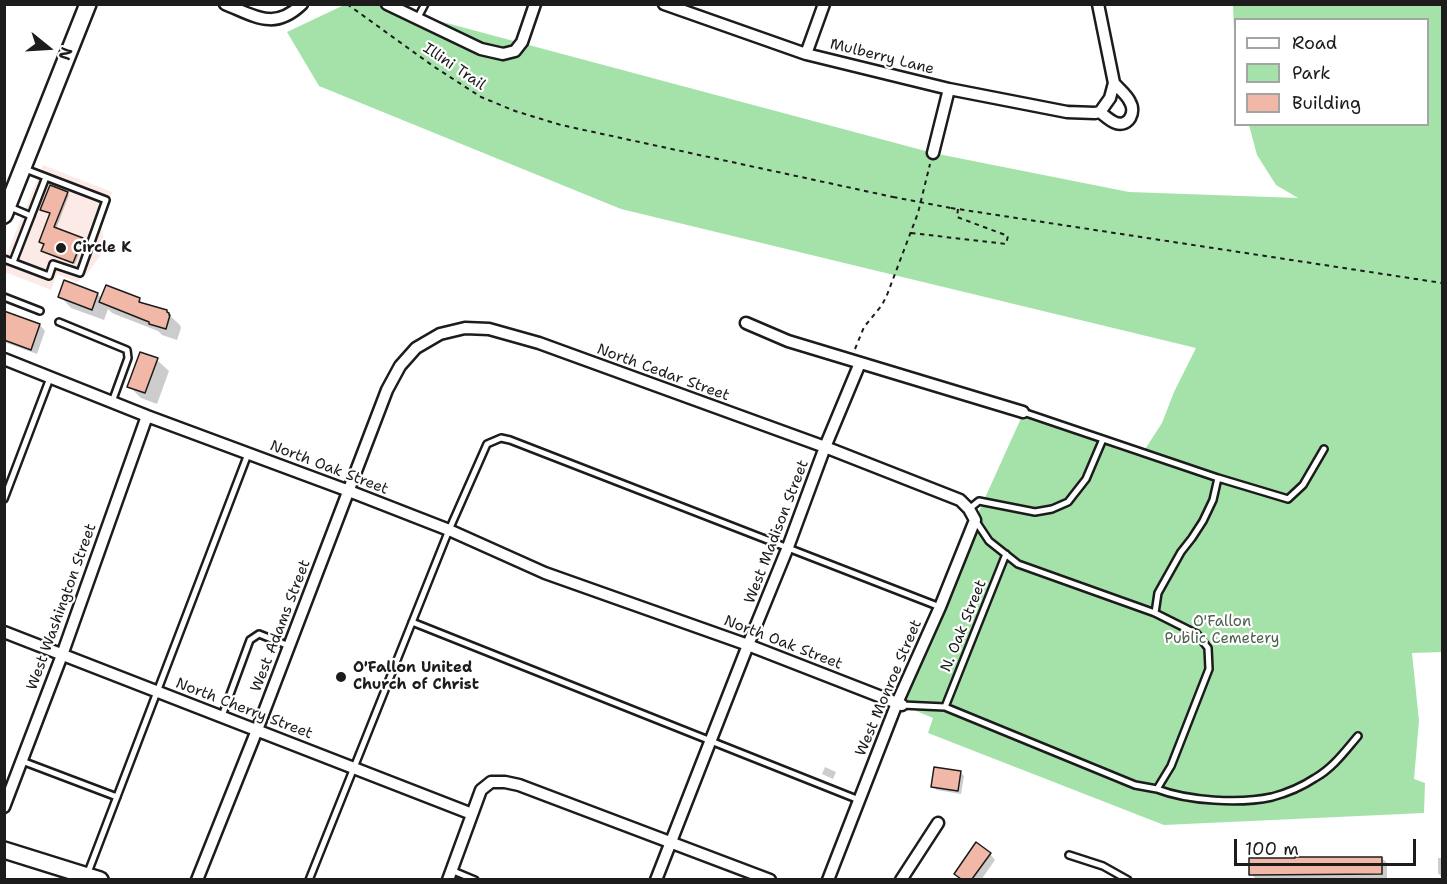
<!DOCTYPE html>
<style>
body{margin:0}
#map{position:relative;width:1447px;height:884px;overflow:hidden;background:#fff;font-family:"Shantell Sans",sans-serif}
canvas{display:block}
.frame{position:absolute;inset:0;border:6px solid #1c1c1c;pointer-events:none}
.legend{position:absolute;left:1234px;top:18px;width:195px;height:108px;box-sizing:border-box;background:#fff;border:2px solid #a4a4a4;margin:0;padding:8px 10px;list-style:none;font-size:18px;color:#1c1c1c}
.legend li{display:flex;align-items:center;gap:12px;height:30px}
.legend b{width:30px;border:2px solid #a4a4a4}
.north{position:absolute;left:18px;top:18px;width:60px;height:60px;-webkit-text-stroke:4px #fff;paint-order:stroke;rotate:108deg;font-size:16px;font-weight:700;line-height:24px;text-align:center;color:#1c1c1c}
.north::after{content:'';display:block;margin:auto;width:21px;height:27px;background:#1c1c1c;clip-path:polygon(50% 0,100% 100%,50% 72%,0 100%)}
.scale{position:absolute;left:1234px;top:839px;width:182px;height:27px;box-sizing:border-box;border:3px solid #1c1c1c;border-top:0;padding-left:8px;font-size:18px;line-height:21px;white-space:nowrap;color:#1c1c1c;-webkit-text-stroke:4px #fff;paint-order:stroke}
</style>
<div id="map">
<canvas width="1447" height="884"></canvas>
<div class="frame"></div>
<ul class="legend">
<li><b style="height:8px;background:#fff"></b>Road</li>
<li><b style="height:16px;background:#a5e2a9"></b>Park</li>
<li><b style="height:16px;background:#f1b8a7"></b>Building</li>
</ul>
<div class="north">N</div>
<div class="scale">100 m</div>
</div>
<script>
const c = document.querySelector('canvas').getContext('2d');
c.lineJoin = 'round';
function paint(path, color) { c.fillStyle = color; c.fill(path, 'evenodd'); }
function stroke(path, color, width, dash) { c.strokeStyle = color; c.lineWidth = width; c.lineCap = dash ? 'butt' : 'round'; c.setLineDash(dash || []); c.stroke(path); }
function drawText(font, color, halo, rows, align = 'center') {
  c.font = font + ' "Shantell Sans",sans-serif'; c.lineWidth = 4.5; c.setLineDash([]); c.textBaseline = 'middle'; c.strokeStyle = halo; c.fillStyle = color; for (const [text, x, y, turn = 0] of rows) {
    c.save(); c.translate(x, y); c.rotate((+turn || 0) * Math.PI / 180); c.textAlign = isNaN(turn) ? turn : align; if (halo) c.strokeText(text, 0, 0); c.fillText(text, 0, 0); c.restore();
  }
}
paint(new Path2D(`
 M43,165l69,27 -10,35 2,17 -4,12 -13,18 -10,8 -20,-8 -6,16 -46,-18 -1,-11z`), '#fbeae5');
paint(new Path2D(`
 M344,5h35l554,148 196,39 169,6 -22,-13 -19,-30 -8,-30 179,-1v-104h-192l-1,35 -2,-50h209v647l-30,1 7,68 -5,58 11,4 -1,30 -260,12 -236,-92 5,-15 -31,-13 73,-185 47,-104 118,41 22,-34 12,-31 22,-44 -575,-139 -302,-123 -32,-54z`), '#a5e2a9');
paint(new Path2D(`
 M67,193l2,2 -13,34 26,10 2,2 -9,23 -30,-11 -2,-2 2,-6 -5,-3 11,-28 -9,-5z
 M65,282l33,12 4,5 37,1 6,5 21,7 14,13 1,3 -4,12 -15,-5 -4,-4 -46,-18 -4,-4 -4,11 -33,-12 -11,-12z
 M4,312l36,13 5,6 -8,23 -33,-12z
 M157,360l12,11 -12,33 -16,-6 -12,-12z
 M825,767l11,5 -3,7 -11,-5z
 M960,772l4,4 -3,18 -24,-4 -4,-3z
 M990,854l5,6 -14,20h-19l-7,-6z
 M1382,858l5,5v15l-131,1 -5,-5z
 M1438,858h4v19l-4,-4z`), '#0003');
const building = new Path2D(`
 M50,185l18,7 -14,35 29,11 -10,25 -32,-12 3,-7 -5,-2 11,-29 -10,-3z
 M64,280l34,13 -6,17 -34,-13z
 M106,285l34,13 -1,4 28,8v2l2,1v2h1l-4,14 -17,-5v-2l-50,-20z
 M4,311l36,13 -9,26 -27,-10z
 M140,352l18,6 -13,35 -18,-6z
 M934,767l27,4 -3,20 -27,-4z
 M976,842l15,11 -19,26h-11l-7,-5z
 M1295,857h87v17l-133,1v-17h46z`);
paint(building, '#f1b8a7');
stroke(building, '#1c1c1c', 1.5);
const service = new Path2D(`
 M417,19l8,-15
 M10,207l21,9
 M4,259l45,17 4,-12 27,9 26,-73 -81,-31
 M13,262l33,-85
 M4,297l36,14
 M59,322l68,28 1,8 -16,44
 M1023,412l195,66 70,21 15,-14 21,-36
 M4,499l46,-121
 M969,509l10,-8 56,11 17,-3 16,-7 18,-23 17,-40
 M1155,613l3,-20 23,-41 11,-14 11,-17 10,-21 5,-22
 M412,622l447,178
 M902,705l43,2 190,78 22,4 14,-23 38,-97 -1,-21 -11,-14 -42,-21 -137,-49 -29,-23 -14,-21
 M945,707l61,-153
 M222,716l28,-76 9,-6 30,12
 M22,761l95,36
 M1157,789c31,12 83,15 115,8 15,-4 31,-11 43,-19 18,-10 30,-27 43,-42
 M1069,855l34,11 25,14
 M451,870l24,10
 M87,875l161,-421
 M309,880l140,-350 38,-86 14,-6 9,2 430,167`);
const minor = new Path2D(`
 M225,4c30,12 49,27 77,0
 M387,4l94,45 22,5 12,-3 7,-9 13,-38
 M664,4l142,50 143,35 118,23 28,1 5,-1 10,-14 4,-15 -16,-79
 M806,54l18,-50
 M1100,112c5,4 10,9 16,11 13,4 20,-11 14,-21 -3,-7 -11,-13 -16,-19
 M933,153l16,-64
 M746,323l42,18 235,71
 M4,359l143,57 202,75 100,39 96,43 203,72 154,60
 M4,632l468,182
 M4,807l58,-152 85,-239
 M197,880l60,-150 130,-340 13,-24 16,-18 24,-14 25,-6 24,1 50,14 286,104 135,53 9,9 6,11 -35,87 -43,96 -69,177
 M448,880l33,-90 10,-8h14l14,3 251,95
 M656,880l92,-235 40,-98 37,-100 35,-84
 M901,880l37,-57`);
const secondary = new Path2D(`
 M4,215l84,-211
 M4,850l96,30`);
stroke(service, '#1c1c1c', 10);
stroke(minor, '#1c1c1c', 15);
stroke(secondary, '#1c1c1c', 20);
stroke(new Path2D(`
 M347,4l86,62 48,31 34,14 46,14 332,72
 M951,208l491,75
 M911,233l95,11 2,-8 -51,-19 1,-8
 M855,349l9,-22 18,-22 5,-10 31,-82 12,-49`), '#1c1c1c', 2, [4.5, 4.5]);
stroke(service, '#fff', 5);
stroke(minor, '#fff', 10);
stroke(secondary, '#fff', 15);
stroke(new Path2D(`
 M893,197l58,11`), '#1c1c1c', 2, [4.5, 4.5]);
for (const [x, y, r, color] of [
 [61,248,6,"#1c1c1c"],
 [341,677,6,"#1c1c1c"]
]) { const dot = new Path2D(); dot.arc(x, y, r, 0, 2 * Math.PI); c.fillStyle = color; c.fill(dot); stroke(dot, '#fff', 2); }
drawText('15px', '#1c1c1c', '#fff', [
 ["Mulberry Lane",882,57,14],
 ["Illini Trail",454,67,34],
 ["North Cedar Street",663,373,20],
 ["North Oak Street",329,468,21],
 ["West Madison Street",777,532,-69],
 ["West Washington Street",62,607,-70],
 ["West Adams Street",281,626,-69],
 ["N. Oak Street",964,626,-68],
 ["North Oak Street",783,643,21],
 ["West Monroe Street",889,688,-67],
 ["North Cherry Street",244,709,21]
]);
drawText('bold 15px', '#1c1c1c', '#fff', [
 ["Circle K",73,248],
 ["O'Fallon United",353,668],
 ["Church of Christ",353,685]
], 'left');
drawText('15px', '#4c614d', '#fff', [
 ["O'Fallon",1222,622],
 ["Public Cemetery",1222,639]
]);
</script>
